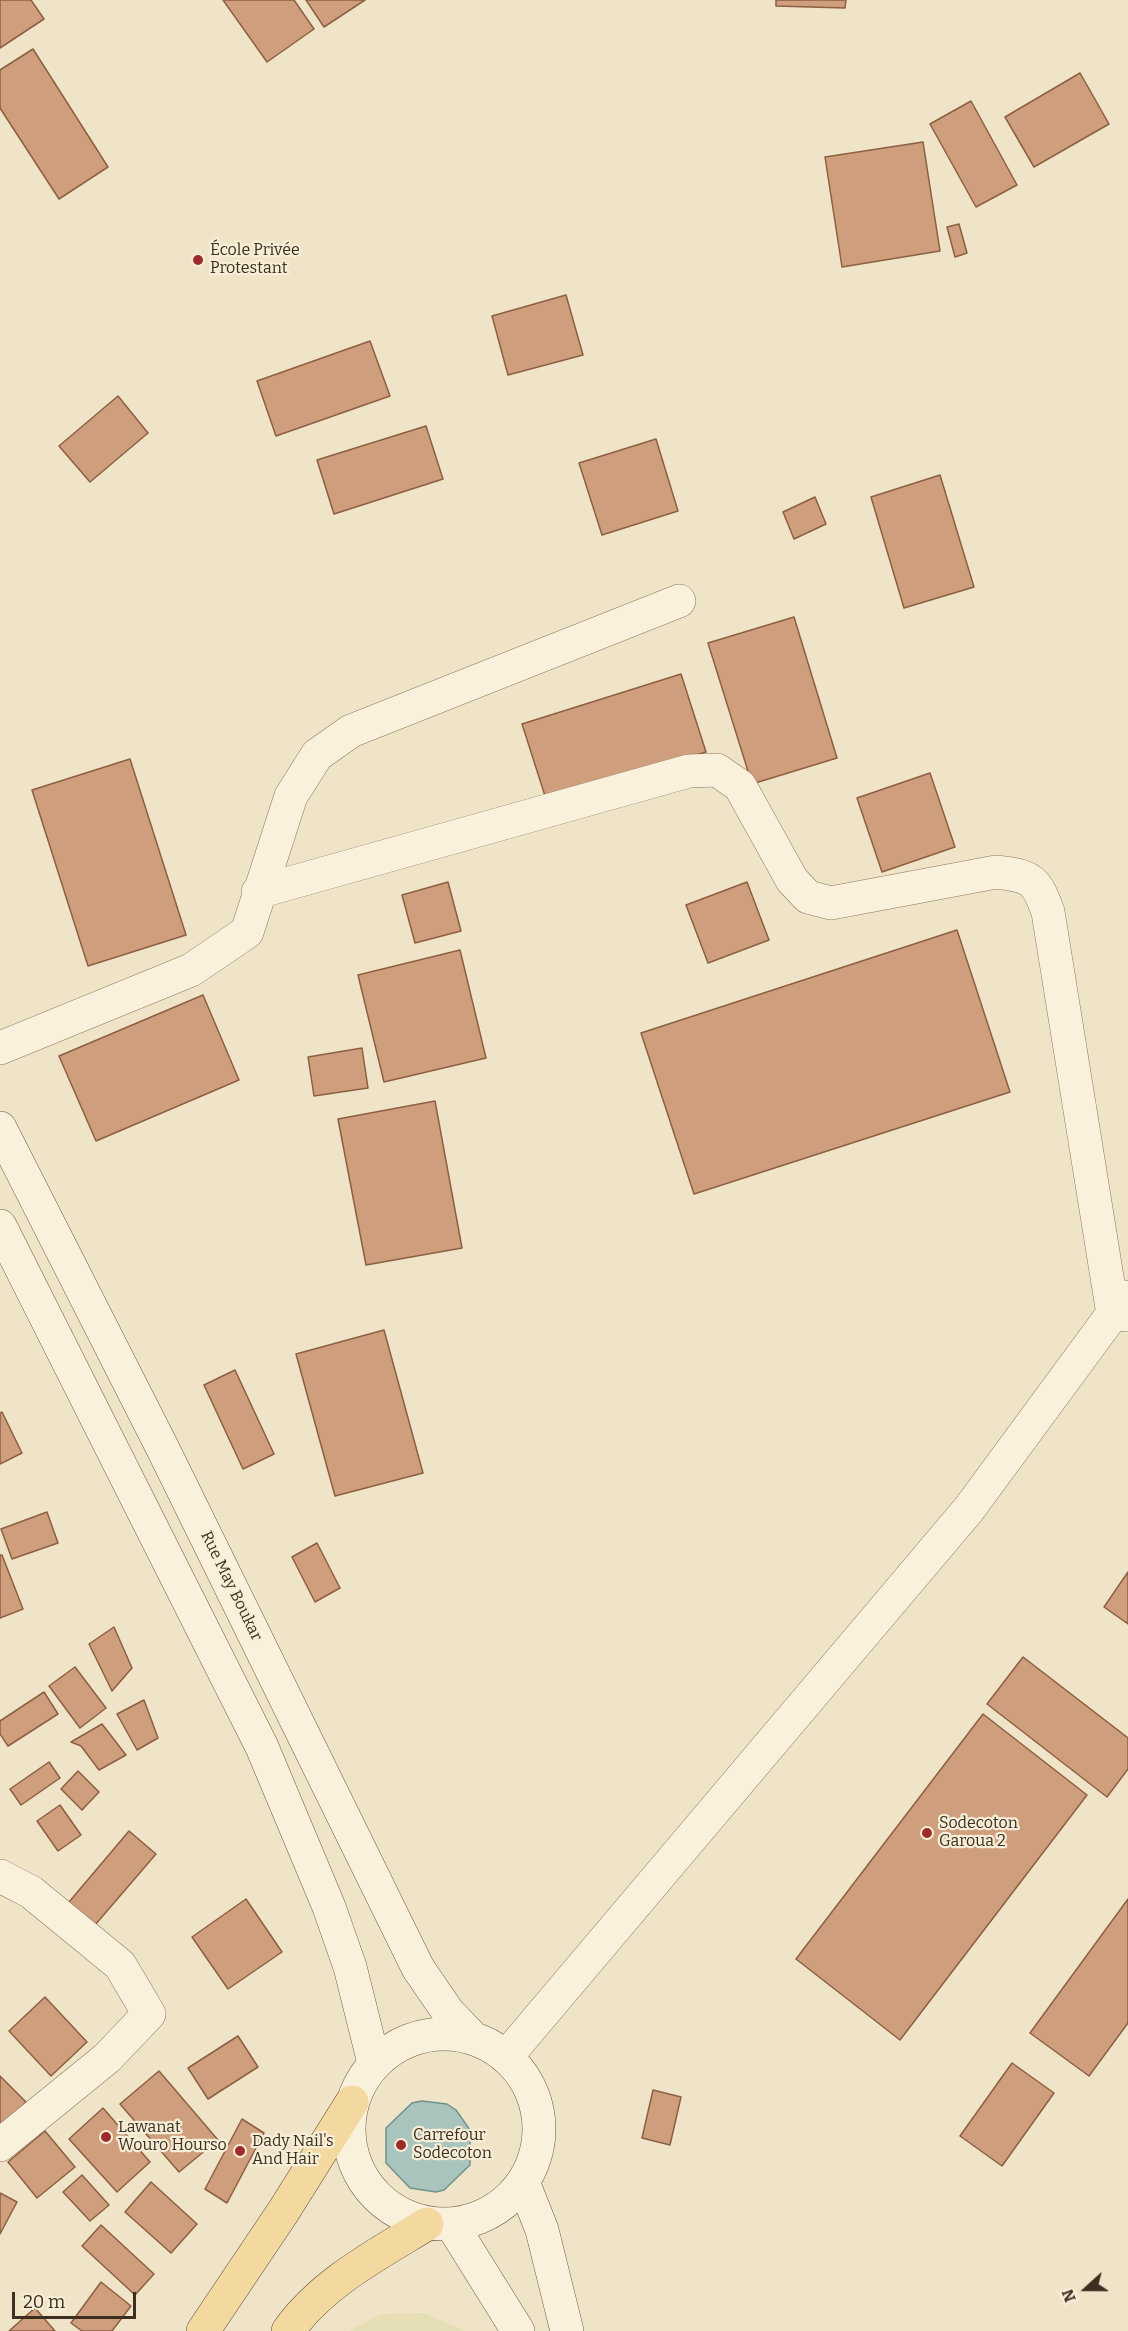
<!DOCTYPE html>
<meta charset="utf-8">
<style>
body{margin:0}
#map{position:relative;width:1128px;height:2331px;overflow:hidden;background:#f0e4c8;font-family:Bitter,serif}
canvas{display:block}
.north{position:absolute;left:1056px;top:2259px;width:60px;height:60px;-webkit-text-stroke:4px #f7eed8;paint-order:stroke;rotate:249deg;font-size:16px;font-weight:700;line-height:24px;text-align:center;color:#3d2e20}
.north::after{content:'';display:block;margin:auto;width:21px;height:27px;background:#3d2e20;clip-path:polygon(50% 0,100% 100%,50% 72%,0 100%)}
.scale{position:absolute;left:12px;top:2292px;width:124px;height:27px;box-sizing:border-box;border:3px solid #3d2e20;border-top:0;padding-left:8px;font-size:18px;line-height:21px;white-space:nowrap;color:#3d2e20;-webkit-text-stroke:4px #f7eed8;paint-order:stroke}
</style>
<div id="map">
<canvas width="1128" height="2331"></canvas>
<div class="north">N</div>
<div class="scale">20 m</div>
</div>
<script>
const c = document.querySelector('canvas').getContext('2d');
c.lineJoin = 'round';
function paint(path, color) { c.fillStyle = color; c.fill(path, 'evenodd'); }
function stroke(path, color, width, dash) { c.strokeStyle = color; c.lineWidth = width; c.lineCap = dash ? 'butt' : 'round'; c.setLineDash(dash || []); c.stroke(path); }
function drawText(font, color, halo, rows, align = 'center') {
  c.font = font + ' Bitter,serif'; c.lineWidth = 4.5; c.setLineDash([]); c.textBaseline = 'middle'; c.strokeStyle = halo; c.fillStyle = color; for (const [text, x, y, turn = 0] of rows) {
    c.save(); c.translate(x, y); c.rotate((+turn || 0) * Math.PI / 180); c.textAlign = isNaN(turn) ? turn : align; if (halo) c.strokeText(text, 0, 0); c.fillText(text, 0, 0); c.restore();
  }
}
paint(new Path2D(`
 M423,2313l43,18h-117l32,-17z`), '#e6deb5');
const water = new Path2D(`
 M422,2101l25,3 9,6 14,20v35l-26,25 -8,2 -26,-4 -24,-25v-35l26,-25z`);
paint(water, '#a9c4bc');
stroke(water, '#6f938a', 1.5);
const building = new Path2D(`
 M0,0h31l13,19 -44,29z
 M223,0h71l20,29 -47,33z
 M306,0h59l-41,27z
 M776,0h70l-1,8 -69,-2z
 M33,49l75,118 -49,32 -59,-91v-38z
 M1080,73l29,51 -75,43 -29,-50z
 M971,101l46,84 -41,22 -46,-83z
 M923,142l17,109 -98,16 -17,-110z
 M959,224l8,29 -12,4 -8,-30z
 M566,295l17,60 -75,20 -16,-59z
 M370,341l20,55 -114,40 -19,-55z
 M118,396l30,37 -58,49 -31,-36z
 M426,426l17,53 -109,35 -17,-54z
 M656,439l22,72 -76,24 -23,-72z
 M940,475l34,112 -70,21 -33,-111z
 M815,497l11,27 -32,15 -11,-27z
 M794,617l43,141 -85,26 -44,-141z
 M681,674l25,78 -159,50 -25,-78z
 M130,759l56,176 -98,31 -56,-176z
 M930,773l25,74 -73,25 -25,-74z
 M448,882l13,49 -46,12 -13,-48z
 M747,882l22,58 -61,23 -22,-58z
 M957,930l53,162 -316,102 -53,-161z
 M460,950l26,108 -102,24 -26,-107z
 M203,995l36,85 -143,61 -37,-85z
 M362,1048l6,40 -54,8 -6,-39z
 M435,1101l27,147 -96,17 -28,-146z
 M384,1330l39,143 -88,23 -39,-142z
 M235,1370l39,84 -31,15 -39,-84z
 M2,1412l20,41 -22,11v-51z
 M47,1512l11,31 -46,16 -11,-30z
 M317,1543l23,45 -25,14 -23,-45z
 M0,1555h2l21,54 -23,9z
 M1128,1572v52l-24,-17z
 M114,1627l18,41 -20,23 -23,-47z
 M1023,1657l105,81v31l-21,28 -120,-93z
 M75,1667l31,41 -26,20 -31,-42z
 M44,1692l14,22 -50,32 -8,-12v-13z
 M144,1700l14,38 -21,12 -20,-36z
 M983,1714l104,81 -187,245 -104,-81z
 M102,1724l24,31 -27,15 -18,-24 -10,-4z
 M49,1762l11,16 -39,27 -11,-16z
 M78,1771l21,21 -17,18 -21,-21z
 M60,1805l21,30 -23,16 -21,-30z
 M129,1831l27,23 -61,71 -26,-23z
 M246,1899l36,53 -54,37 -36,-52z
 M1128,1899v124l-39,53 -59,-43z
 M45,1997l42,45 -36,34 -42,-45z
 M238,2036l20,31 -50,32 -20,-31z
 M1012,2063l42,30 -52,73 -42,-30z
 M159,2071l59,69 -39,32 -59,-68z
 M0,2076l26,26 -26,28z
 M653,2090l28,7 -11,48 -28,-7z
 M103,2108l47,54 -33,30 -48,-53z
 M242,2119l22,14 -37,70 -22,-14z
 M45,2131l30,36 -38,31 -29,-36z
 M82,2175l27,30 -19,16 -27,-29z
 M151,2182l46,42 -26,29 -46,-41z
 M0,2193l17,9 -17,32z
 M101,2225l53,49 -19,21 -53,-49z
 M101,2282l30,24 -19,25h-30l-11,-8z
 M35,2308l20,23h-46z`);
paint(building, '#cf9f7d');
stroke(building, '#8d5f41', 1.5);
const minor = new Path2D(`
 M258,892l431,-121 28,-1 23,16 52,94 16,17 23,6 165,-31c36,4 40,7 52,40l65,402 15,1
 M0,1048l191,-78 56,-38 44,-136 26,-41 34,-24 328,-130
 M0,1876l31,16 89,73 29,49 -42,44 -107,87
 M506,2057l463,-548 156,-212`);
const secondary = new Path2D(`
 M0,1128l163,321 255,519 30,44 24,25
 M0,1226l262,521 67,160 21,60 24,96
 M349 2129a95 95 0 1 1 190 0a95 95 0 1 1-190 0Z
 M523,2182l19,48 25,101
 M452,2225l66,106`);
const primary = new Path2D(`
 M203,2331l80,-119 69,-110
 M288,2331c34,-48 90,-77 139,-107`);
stroke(minor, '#8d765c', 34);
stroke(secondary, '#6f573f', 34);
stroke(primary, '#5b4430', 34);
stroke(minor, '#faf1dc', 33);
stroke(secondary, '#faf1dc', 33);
stroke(primary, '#f3d9a0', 33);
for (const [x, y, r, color] of [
 [198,260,6,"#9e2a2b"],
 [927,1833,6,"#9e2a2b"],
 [106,2137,6,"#9e2a2b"],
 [401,2145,6,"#9e2a2b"],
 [240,2151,6,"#9e2a2b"]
]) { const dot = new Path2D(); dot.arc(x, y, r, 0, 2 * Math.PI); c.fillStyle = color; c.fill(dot); stroke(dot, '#f7eed8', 2); }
drawText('16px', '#3d2e20', '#f7eed8', [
 ["École Privée",210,251],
 ["Protestant",210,269],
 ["Sodecoton",939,1824],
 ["Garoua 2",939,1842],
 ["Lawanat",118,2128],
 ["Wouro Hourso",118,2146],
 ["Carrefour",413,2136],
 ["Sodecoton",413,2154],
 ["Dady Nail's",252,2142],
 ["And Hair",252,2160]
], 'left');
drawText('16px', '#3d2e20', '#f7eed8', [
 ["Rue May Boukar",231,1586,64]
]);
</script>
